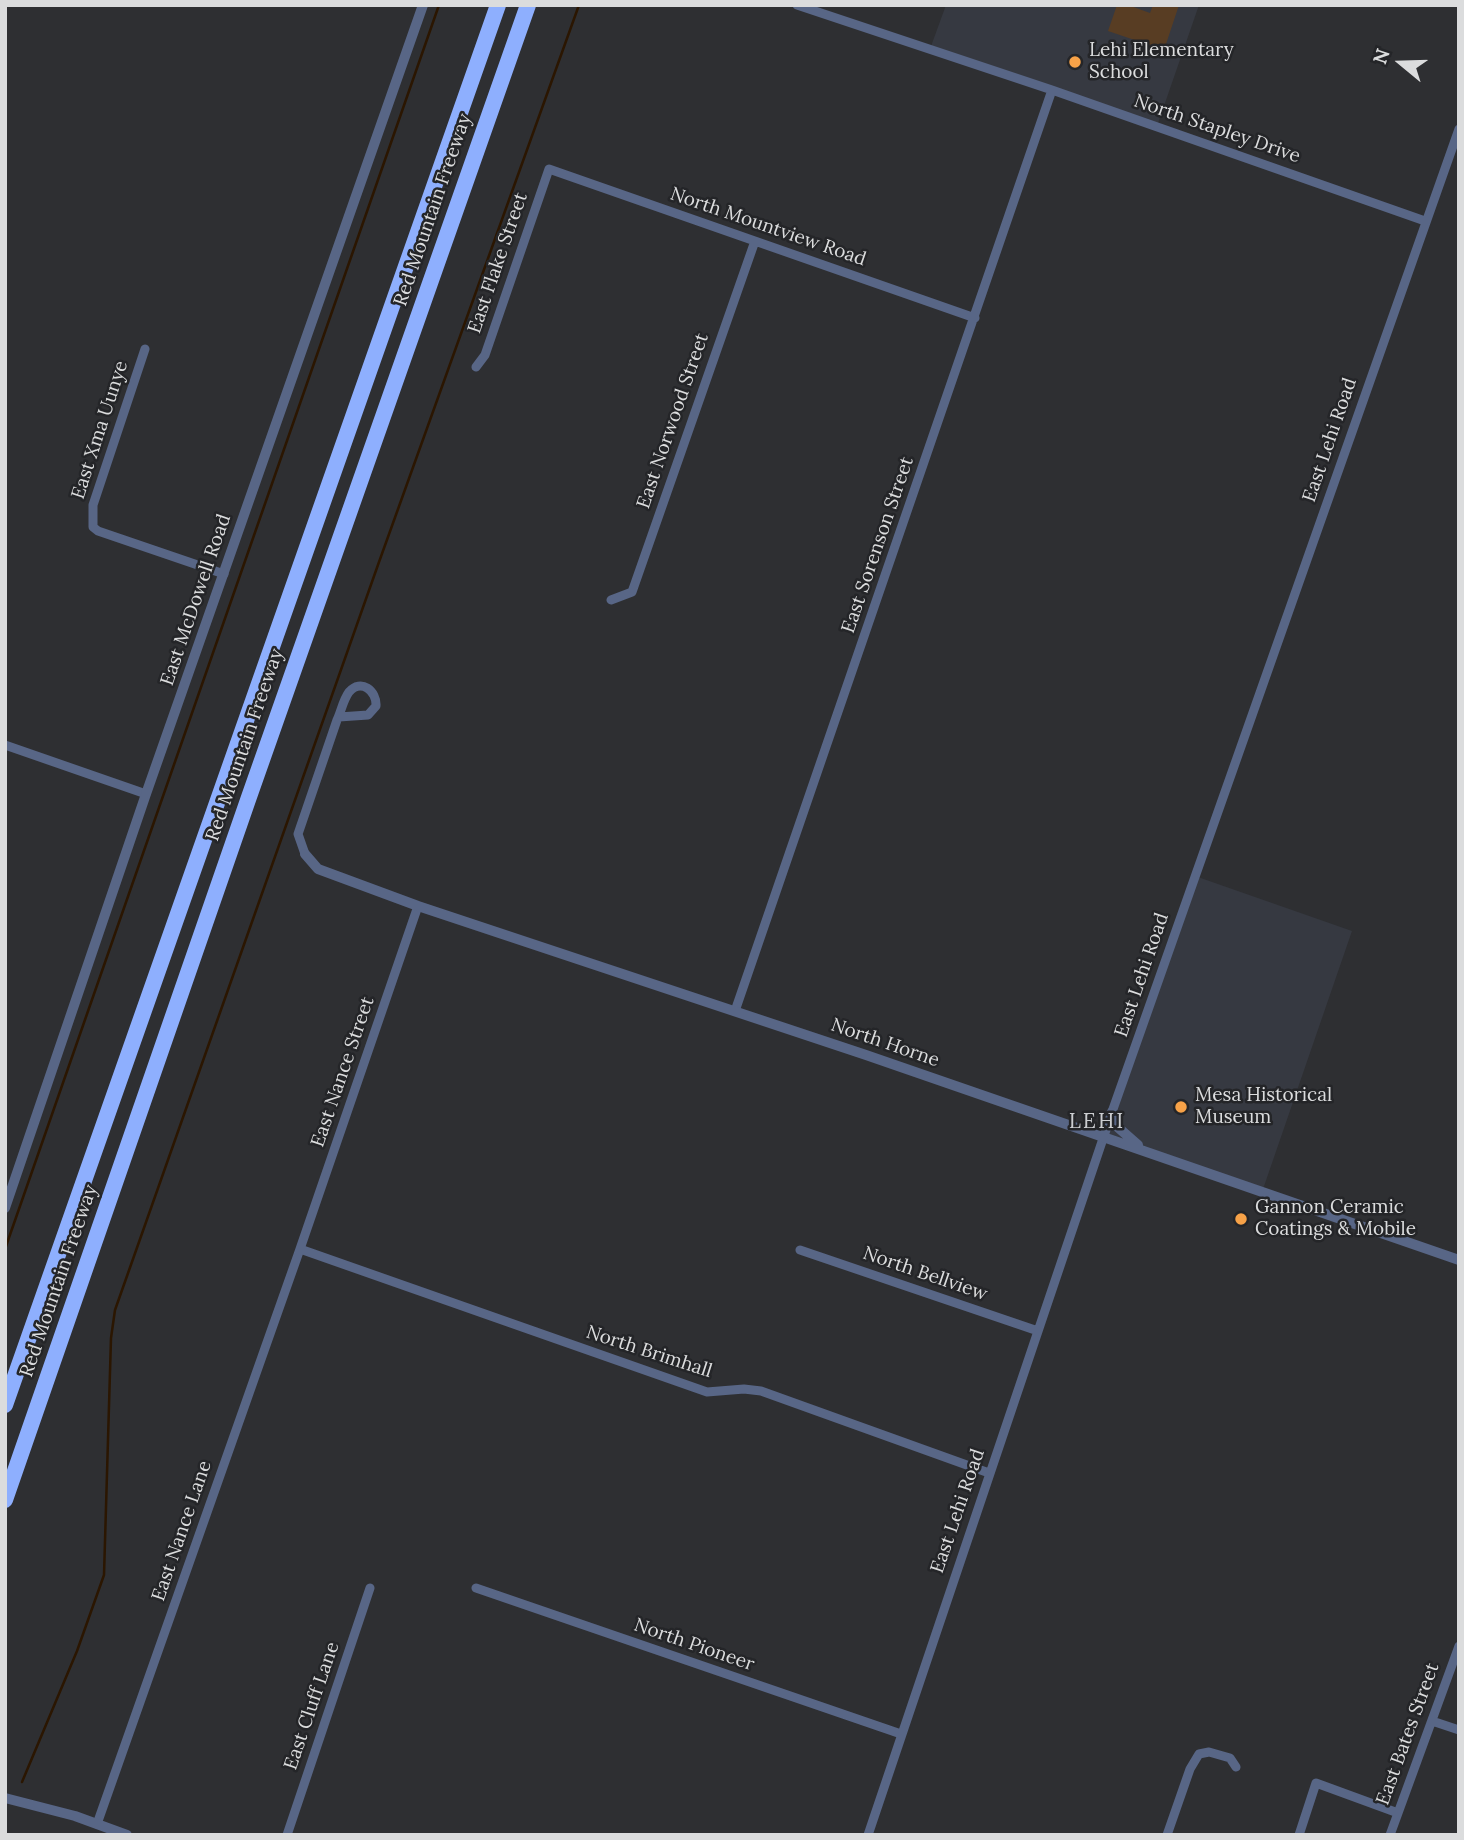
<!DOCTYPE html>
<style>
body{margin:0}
#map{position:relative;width:1464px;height:1840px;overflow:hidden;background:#2e2f32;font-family:Lora,serif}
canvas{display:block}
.frame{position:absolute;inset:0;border:7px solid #dbdcdd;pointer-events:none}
.north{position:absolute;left:1366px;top:28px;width:70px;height:70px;-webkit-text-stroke:5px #242528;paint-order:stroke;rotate:289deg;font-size:19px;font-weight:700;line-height:28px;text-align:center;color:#dbdcdd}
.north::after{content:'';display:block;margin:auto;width:24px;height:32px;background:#dbdcdd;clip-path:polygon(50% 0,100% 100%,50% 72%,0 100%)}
</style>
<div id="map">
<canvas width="1464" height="1840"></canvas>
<div class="frame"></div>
<div class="north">N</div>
</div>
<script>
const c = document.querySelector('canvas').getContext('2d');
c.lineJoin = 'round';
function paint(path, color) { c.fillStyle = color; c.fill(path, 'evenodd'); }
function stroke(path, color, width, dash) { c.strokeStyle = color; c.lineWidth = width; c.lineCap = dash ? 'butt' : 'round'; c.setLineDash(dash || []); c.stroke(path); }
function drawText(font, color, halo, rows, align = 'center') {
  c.font = font + ' Lora,serif'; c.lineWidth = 5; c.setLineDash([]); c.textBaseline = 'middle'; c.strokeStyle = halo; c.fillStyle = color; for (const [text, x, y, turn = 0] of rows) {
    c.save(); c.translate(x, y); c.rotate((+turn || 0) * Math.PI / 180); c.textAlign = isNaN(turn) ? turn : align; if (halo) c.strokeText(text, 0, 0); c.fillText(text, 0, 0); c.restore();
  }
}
paint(new Path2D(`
 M946,5h253l-42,121 -227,-77z
 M1195,876l157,55 -90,261 -158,-55z`), '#363941');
paint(new Path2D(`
 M1117,5h11l22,8 3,-8h26l-15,45 -56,-19z`), '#583d23');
stroke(new Path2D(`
 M5,1249l434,-1244
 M22,1782l55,-131 27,-76 7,-237 4,-28 264,-748 200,-557`), '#2b1601', 2.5);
stroke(new Path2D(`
 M797,5l255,85 373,131
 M145,349l-52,156v22l5,4 126,43
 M476,367l9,-12 64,-186 426,149
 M611,600l21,-8 123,-351
 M5,745l141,49
 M305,854l-7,-20 39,-114c4,-8 6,-20 12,-28 12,-14 28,-1 27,14l-8,9 -29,2
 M735,1011l317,-921
 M300,1249l407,143 37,-3 17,2 228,82
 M800,1250l238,81
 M476,1588l425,146
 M1432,1721l27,9
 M97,1824l203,-575 118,-343
 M287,1835l83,-247
 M868,1835l244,-723 347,-983
 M1167,1835l23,-66 9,-15 10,-2 21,6 6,9
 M1299,1835l17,-52 82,30
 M1390,1835l69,-189`), '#586686', 9);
stroke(new Path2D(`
 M305,854l13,15 100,37 448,149 593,205
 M1112,1112l1,11 25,22
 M5,1208l141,-414 277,-789
 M5,1798l70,18 52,19`), '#586686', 10);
stroke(new Path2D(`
 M5,1405l493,-1400
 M5,1500l244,-703 279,-792`), '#8eaffe', 16);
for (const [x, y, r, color] of [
 [1075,62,7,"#f7a248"],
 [1181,1107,7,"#f7a248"],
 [1241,1219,7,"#f7a248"]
]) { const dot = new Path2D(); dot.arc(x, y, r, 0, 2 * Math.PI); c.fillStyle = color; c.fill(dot); stroke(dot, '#242528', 2.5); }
drawText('19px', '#dbdcdd', '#242528', [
 ["Lehi Elementary",1089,51],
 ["School",1089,73],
 ["Mesa Historical",1195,1096],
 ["Museum",1195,1118],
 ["Gannon Ceramic",1255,1208],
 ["Coatings & Mobile",1255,1230]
], 'left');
drawText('19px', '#dbdcdd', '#242528', [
 ["North Stapley Drive",1217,129,19],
 ["Red Mountain Freeway",433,210,-71],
 ["North Mountview Road",768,227,19],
 ["East Flake Street",498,263,-71],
 ["East Norwood Street",673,421,-71],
 ["East Xma Uunye",100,430,-72],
 ["East Lehi Road",1330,440,-71],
 ["East Sorenson Street",878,545,-71],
 ["East McDowell Road",196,600,-71],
 ["Red Mountain Freeway",245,745,-71],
 ["East Lehi Road",1142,975,-71],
 ["North Horne",885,1043,19],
 ["East Nance Street",343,1072,-71],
 ["North Bellview",925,1274,19],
 ["Red Mountain Freeway",59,1281,-71],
 ["North Brimhall",649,1352,18],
 ["East Lehi Road",958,1511,-71],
 ["East Nance Lane",182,1531,-71],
 ["North Pioneer",694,1645,19],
 ["East Cluff Lane",312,1706,-71],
 ["East Bates Street",1408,1734,-70]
]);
c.letterSpacing = '2px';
drawText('21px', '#cbcdd0', '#242528', [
 ["LEHI",1097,1122]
]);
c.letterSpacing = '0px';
</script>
